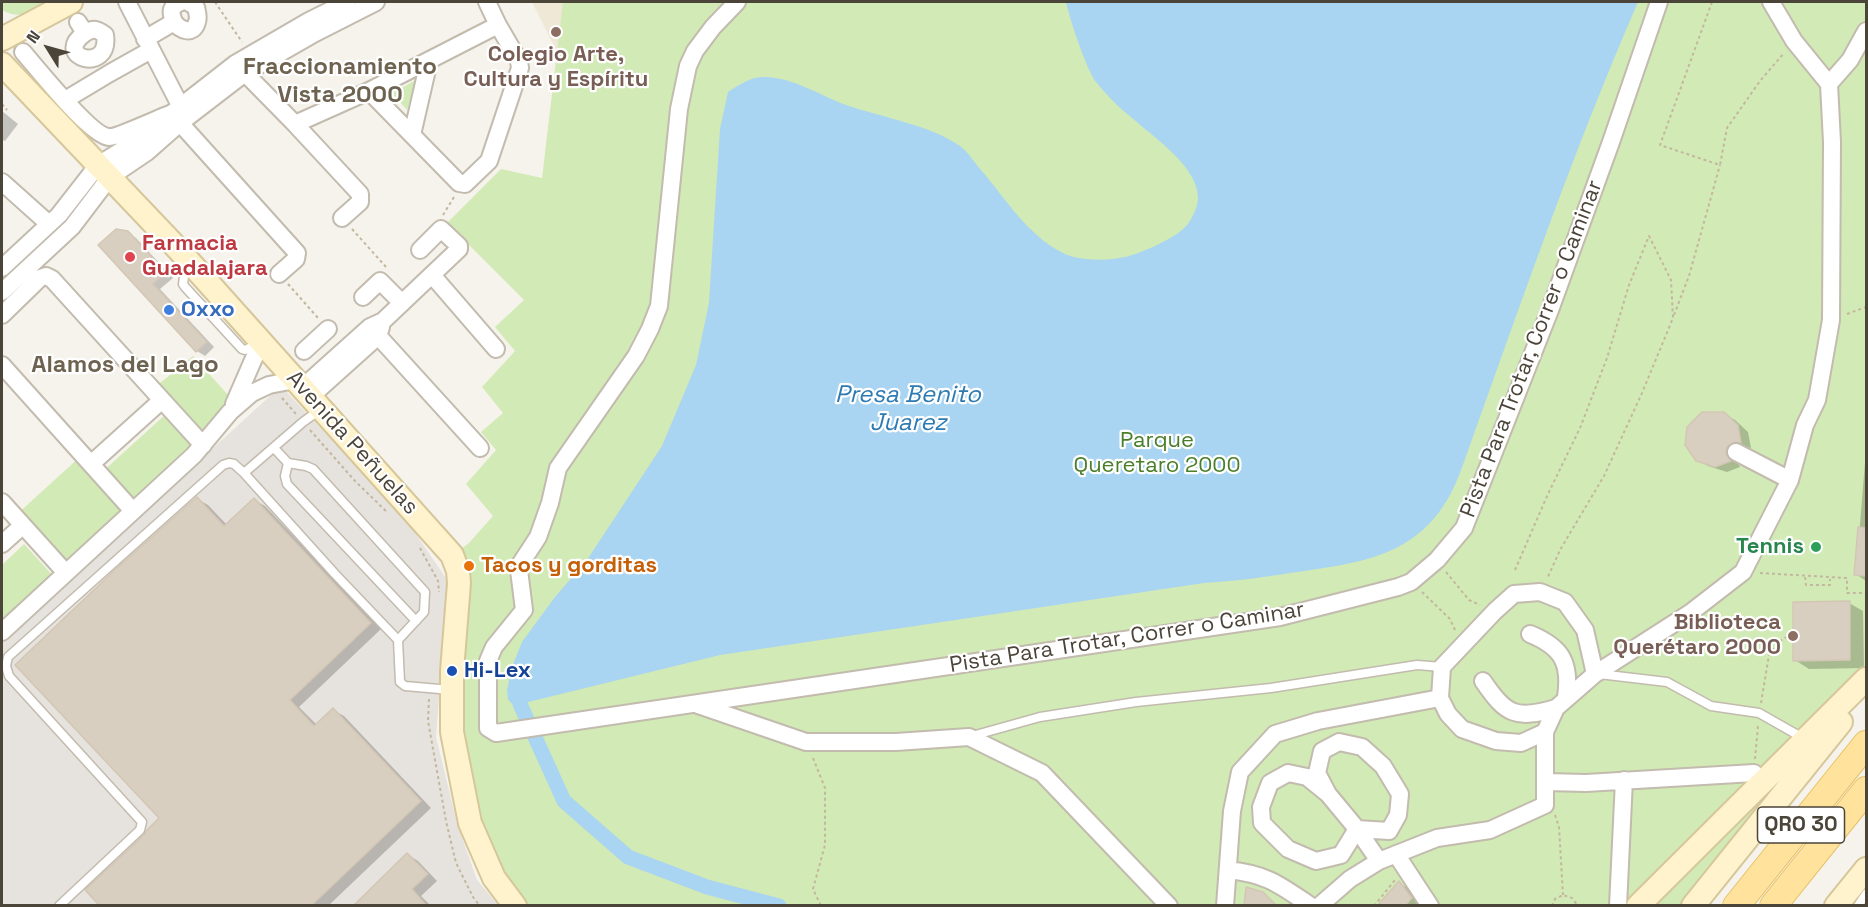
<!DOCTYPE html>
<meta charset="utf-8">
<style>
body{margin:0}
#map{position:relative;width:1868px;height:907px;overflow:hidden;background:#f6f3ec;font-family:"Space Grotesk",sans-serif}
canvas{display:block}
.frame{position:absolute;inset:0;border:3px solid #4b4439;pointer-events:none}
.north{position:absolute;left:18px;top:18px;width:60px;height:60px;-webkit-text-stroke:4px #fff;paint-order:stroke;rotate:307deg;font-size:16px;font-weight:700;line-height:24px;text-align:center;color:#4b4439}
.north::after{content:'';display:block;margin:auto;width:21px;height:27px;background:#4b4439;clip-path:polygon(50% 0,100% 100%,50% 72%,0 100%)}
</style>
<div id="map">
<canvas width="1868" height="907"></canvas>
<div class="frame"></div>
<div class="north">N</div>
</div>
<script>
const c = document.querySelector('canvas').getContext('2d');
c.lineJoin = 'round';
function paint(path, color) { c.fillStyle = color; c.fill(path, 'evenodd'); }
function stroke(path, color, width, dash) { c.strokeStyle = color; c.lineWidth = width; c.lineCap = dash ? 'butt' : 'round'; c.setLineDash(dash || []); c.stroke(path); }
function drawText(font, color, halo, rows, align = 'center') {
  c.font = font + ' "Space Grotesk",sans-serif'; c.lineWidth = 4.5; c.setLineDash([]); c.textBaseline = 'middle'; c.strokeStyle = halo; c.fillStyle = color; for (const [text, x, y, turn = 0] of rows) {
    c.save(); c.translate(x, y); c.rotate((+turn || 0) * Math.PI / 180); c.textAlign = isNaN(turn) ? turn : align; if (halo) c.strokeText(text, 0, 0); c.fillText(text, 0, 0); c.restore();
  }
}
paint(new Path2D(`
 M281,386l121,128 46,67 -12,156 21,86 20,57 21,25 -496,1v-265z`), '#e6e2dd');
paint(new Path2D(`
 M532,2h38l-8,60z`), '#efe8d6');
paint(new Path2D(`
 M2,2h48c-19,9 -28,19 -48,8z
 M563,2h1303v675l-11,12 -174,216h-1167l-10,-12 -52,-161v-177l16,-11 25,-28 -27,-32 30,-34 -15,-18 22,-19 -21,-26 33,-36 -20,-24 29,-27 -77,-77 54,-54 41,9z
 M416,80l-9,30 -15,-17z
 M193,356l36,40 -26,44 -49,-52z
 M166,414l28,35 -60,56 -33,-32z
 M82,455l51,56 -67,60 -51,-55z
 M24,544l31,34 -53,50v-63z`), '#d2eab5');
paint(new Path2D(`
 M1066,2h572c-65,149 -118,304 -173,457 -4,11 -8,23 -14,34 -32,61 -86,69 -147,78 -33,5 -66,10 -100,12l-484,72 -200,49 -9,-1 -3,-4 -1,-9 5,-23 10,-25 33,-45 32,-37 75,-114 34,-81 13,-62 11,-174 8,-37c11,-7 22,-15 36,-15 30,0 58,20 85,29 35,12 81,19 111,40 8,6 14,16 21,24 24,28 47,66 82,83 15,8 45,8 62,4 16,-4 44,-16 57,-27 8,-6 16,-22 16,-32 0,-32 -45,-61 -67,-81 -13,-10 -25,-23 -35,-35 -9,-11 -27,-65 -30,-80z`), '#a9d4f2');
paint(new Path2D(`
 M2,111l16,13 -13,17 -3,-1z
 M127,233l9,5 37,40 -13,11 54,58 -9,9 -8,-5 -96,-106z
 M1724,414l11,6 13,12 3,16 -5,-1 -9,6 -1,7 4,7 -13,5 -19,-6 -11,-6z
 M1866,450v131l-10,-7z
 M197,499l11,6 19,20 27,-25 11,6 116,123 -82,78 18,18 16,-15 11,6 87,92 -103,98h-226l44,-70 15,-18z
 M1849,603l14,8 1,57 -55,1 -14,-9z
 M408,855l10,6 19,20 -16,15 10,10h-76z
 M1399,883l7,4 12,15 -2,4h-35z`), '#0003');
stroke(new Path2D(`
 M520,704l44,97 64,56 79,30 72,19`), '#a9d4f2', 15);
const building = new Path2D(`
 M116,229l12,2 38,41 -13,12 54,58 -11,10 -98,-107z
 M1702,412h22l14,13 3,18 -6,-1 -8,5 -1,6 5,8 -16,6 -19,-6 -11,-16 2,-18z
 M197,497l27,29 30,-28 117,125 -81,77 24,26 19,-18 88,93 -110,105h-211l-15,-16 59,-55 3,-5 12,-12 -144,-153 102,-97z
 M1858,527l8,1v48l-12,-1z
 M1850,601v59l-57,1v-59z
 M407,853l21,21 -16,15 15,17h-74z
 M1399,881l13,17 -7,8h-28z
 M1246,887l17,5 14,14h-33z`);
paint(building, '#d8cfc1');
stroke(building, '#d3c7b4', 1.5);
const lane = new Path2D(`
 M186,262l-3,22 2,3 57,62 3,1 14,-7
 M321,409l-18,13 -59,51 91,101 63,66 2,42 5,4 46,4
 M274,448l14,15 18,3 7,3 112,123 -1,20 -26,28
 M288,463l-3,13 2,8 129,137
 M1599,674l68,8 44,24 48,7 44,25
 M972,736l68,-19 96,-15 135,-14 146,-23 25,2
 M59,906l81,-76 2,-8 -133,-146 -3,-10 2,-9 215,-192 6,-2 5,1 10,9
 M1858,906l8,-12`);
const street = new Path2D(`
 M127,2l58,113
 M737,2l-24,25 -18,24 -7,15 -9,43 -20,197 -9,23 -14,27 -78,112 -8,35 -12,34 -17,26 -2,7 5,40 -30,37 -6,14v67l8,5 784,-116 118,-30 13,-5 26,-22 27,-32 86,-218 61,-168 48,-140
 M78,22l7,11c-34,24 26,42 20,2 -8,-6 -11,-7 -20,-2
 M174,22c-4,-11 -4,-15 7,-20
 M145,39l29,-17c6,8 19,14 23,0 2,-4 0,-10 -1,-15l-8,-5
 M23,52c14,16 68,84 86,85 7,1 50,-19 61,-23l10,9 117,130 -1,6 -17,15
 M238,66l57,58 65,70v8l-18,16
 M1829,84l21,-24 16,-29
 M369,91l90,92 6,1 24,-23 31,-93 -1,-7 -21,-36 -11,-23
 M65,100l45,-27 41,-23
 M295,124l74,-33 129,-66
 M412,135l17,-74
 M2,182l47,42
 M2,268l57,-53 39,-50 37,-23 100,-78 74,-43 38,-19
 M432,275l64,74
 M2,292l70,-65 38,-50 37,-25 33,-29 65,-50 70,-40 61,-31
 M363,297l17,-16 22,22
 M2,315l38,-37 6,-2 6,3 151,166
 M370,327l110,121
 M304,351l24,-22
 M2,365l131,146
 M302,388l68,-61 13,-6 76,-72v-3l-18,-17 -21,21
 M310,397l68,-61 3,-9
 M234,404l27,-62
 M1736,452l54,28
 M91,464l71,-64
 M2,502l64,71
 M2,544l20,-18
 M1540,592l25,10 20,28 10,44 -39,34 -11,24 -24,11 -25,-2 -34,-12 -14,-15 -8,-16 2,-31 53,-56 19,-17z
 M2,632l192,-177 36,-43 22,-19 17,-8 26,-5
 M1530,634c32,13 41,29 36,63
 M1595,674l95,-61 53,-41 47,-92 15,-55 12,-25 14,-80 1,-178 -3,-58 -35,-43 -23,-39
 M1483,681c23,34 33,39 73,27
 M698,705l108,37h90l73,-5 73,36 127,133
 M1546,782l40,1 168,-10
 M1328,794l-11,-21 5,-22 17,-9 23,5 21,19 17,28 -2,21 -9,16 -32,-2 -29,-35 -21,-17 -19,-4 -18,10 -9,24 1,16 26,26 28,12 25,-6 16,-26 22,32
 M1396,854l34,52
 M1228,870c39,4 52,15 83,36
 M1225,906l7,-95 8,-39 35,-38 43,-13 122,-23
 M1319,906l31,-27 29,-18 58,-23 53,-8 55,-25v-73
 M1618,906l6,-126`);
const secondary = new Path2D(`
 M2,39l69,-37
 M2,64l176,185 274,306 6,16 1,12 -7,88v61l18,91 24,55 21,28
 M1638,906l228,-227
 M1693,906l148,-184
 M1836,906l30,-37`);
const primary = new Path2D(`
 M1736,906l130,-162
 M1773,906l93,-116`);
stroke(lane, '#c2bbae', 11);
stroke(street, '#c2bbae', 20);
stroke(secondary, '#d6c79b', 26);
stroke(primary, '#e6c16a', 28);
stroke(new Path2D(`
 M215,2l27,40
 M1712,2l-52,143 60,20 7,-37 33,-47 24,-28
 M2,104l5,6
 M443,215l11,-18
 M352,229l34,38
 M172,268v12
 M288,284l30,34
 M1847,314l19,-7
 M1674,315l15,-39 31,-111
 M282,398l14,16
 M310,430l45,51 33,32
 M420,548l18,33 1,11
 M1515,570l33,-76 32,-66 27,-70 22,-73 20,-49 22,44 2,38 -31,75 -38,83 -44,74 -13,29
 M1446,572l23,28 11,5
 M1760,573l87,5v15h19
 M1805,577l1,8h24v-6
 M1422,592l28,27 5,11
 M429,699l-1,22 18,100 10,42 17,34 7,9
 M1761,703l8,-48 11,-14 13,-8
 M813,758l12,30v57l-12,44 8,17
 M1755,759l3,-33
 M1555,815l4,12 4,68
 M1374,906l21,-26
 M1552,906l3,-7 8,-4 9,3 6,8`), '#c4b79f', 2, [3, 3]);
stroke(lane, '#fff', 8);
stroke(street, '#fff', 16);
stroke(secondary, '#fff3cd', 22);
stroke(primary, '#ffe39c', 26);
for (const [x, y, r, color] of [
 [556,32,6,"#8d6e63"],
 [130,257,6,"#e0444e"],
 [169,310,6,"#3f7fe0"],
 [1816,547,6,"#2e9e5b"],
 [469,566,6,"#e8710a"],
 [1793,636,6,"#8d6e63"],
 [452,671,6,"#1a4fb4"]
]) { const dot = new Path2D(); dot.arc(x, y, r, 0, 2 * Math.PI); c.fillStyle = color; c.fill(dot); stroke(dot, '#fff', 2); }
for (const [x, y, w] of [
 [1801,825,87]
]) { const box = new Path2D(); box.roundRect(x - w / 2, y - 18, w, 36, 4.5); c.fillStyle = '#fff'; c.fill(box); stroke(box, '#4b4439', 1.5); }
drawText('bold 21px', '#4b4439', null, [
 ["QRO 30",1801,825]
]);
drawText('bold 22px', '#785e54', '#fff', [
 ["Colegio Arte,",556,55],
 ["Cultura y Espíritu",556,80],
 ["Biblioteca",1781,623,"right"],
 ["Querétaro 2000",1781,648,"right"]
]);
drawText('bold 22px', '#be3a42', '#fff', [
 ["Farmacia",142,244],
 ["Guadalajara",142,269]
], 'left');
drawText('bold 22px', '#366cbe', '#fff', [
 ["Oxxo",181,310]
], 'left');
drawText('22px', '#4b4439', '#fff', [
 ["Pista Para Trotar, Correr o Caminar",1532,349,-69],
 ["Avenida Peñuelas",352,443,48],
 ["Pista Para Trotar, Correr o Caminar",1127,638,-9]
]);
drawText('22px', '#4a7f2a', '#fff', [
 ["Parque",1157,441],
 ["Queretaro 2000",1157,466]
]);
drawText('bold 22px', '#27864d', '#fff', [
 ["Tennis",1804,547]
], 'right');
drawText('bold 22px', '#c56008', '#fff', [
 ["Tacos y gorditas",481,566]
], 'left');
drawText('bold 22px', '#164399', '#fff', [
 ["Hi-Lex",464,671]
], 'left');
drawText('bold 24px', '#6e6250', '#fff', [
 ["Fraccionamiento",340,67],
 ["Vista 2000",340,95],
 ["Alamos del Lago",125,365]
]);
drawText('italic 24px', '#2e7ab2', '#fff', [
 ["Presa Benito",908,395],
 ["Juarez",908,423]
]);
</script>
